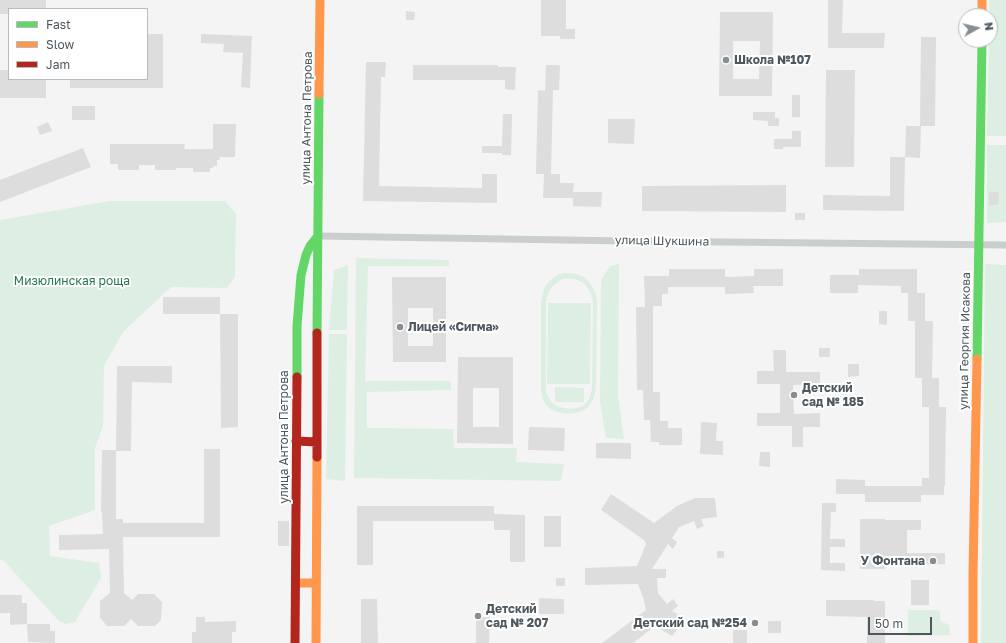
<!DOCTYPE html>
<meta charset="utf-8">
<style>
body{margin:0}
#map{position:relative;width:1006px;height:643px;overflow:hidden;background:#f4f4f4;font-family:"Golos Text",sans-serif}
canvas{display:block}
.legend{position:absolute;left:8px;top:8px;width:140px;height:72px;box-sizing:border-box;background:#fff;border:1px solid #b8bcbf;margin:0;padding:5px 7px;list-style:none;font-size:12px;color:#4d575e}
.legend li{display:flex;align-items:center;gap:8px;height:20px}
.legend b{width:20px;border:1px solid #b8bcbf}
.north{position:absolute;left:958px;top:8px;width:40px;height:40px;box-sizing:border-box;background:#fff;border:1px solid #b8bcbf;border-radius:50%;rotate:82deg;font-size:11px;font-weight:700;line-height:16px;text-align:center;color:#4d575e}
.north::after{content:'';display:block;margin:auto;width:14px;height:18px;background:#878e92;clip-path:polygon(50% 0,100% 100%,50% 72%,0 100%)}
.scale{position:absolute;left:868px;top:617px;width:64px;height:18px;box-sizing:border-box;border:2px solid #4d575e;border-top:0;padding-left:5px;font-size:12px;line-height:14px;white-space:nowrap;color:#4d575e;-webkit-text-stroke:3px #fff;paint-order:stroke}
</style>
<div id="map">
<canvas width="1006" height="643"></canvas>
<ul class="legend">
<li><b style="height:5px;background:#63d668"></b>Fast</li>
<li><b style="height:5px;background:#ff974d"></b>Slow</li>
<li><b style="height:5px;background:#b3261e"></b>Jam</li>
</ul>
<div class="north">N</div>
<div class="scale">50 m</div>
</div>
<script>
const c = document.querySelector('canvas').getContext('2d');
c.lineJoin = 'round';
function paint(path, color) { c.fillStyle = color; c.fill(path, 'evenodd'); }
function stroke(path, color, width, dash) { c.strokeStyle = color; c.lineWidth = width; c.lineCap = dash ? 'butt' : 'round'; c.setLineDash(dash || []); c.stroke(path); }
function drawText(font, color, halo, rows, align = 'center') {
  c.font = font + ' "Golos Text",sans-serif'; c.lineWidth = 4; c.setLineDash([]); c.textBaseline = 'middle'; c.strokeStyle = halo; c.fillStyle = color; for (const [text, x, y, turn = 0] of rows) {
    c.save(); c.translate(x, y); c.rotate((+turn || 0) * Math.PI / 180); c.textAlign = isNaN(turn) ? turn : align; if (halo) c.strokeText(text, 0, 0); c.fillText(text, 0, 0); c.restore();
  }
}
paint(new Path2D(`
 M989,0h17v136h-19l2,-96h1z
 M987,145h19v77l-19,1z
 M110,201h115l11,13 -1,63 -8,11 -56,-1 -48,45 -19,34 -1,60 -8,22v62l-46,16 1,30 49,7 2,15 -26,44 -9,2 -7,-3 -56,-61h-3v-340z
 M356,258l93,2v6h-81l-3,115h86v9l-84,2v36l86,1 1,19h63l-1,14 48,2 -3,17 -207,-3z
 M619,264l-1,132 6,43 -18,-1 -6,-36 1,-122 9,-14z
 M985,264l21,1v378h-25z
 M348,265l-1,65h-18l5,-60z
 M563,273c20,-1 29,7 34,26l-1,89c-1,6 -3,13 -7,18 -9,10 -32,10 -42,0 -3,-4 -5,-9 -6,-14v-88c2,-16 5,-25 22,-31zM563,279c18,-2 27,6 30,23l-1,86c-1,5 -2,11 -6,15 -6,7 -23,7 -31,2 -4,-3 -7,-8 -9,-13v-91c2,-11 7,-17 17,-22z
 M548,303h43l-1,81h-43z
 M329,334h18l-2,147 -19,-2z
 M555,387l29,1v14h-29z
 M908,610h24l8,1v10l9,4 1,10 -42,1z`), '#dcefe2');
paint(new Path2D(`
 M0,0h46v9h-37v5h-9z
 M541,0h25v29h9v10h-15v-3h-19z
 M828,0h15l-1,33h43l-1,15h-56z
 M406,11l9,1 -1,8h-8z
 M720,12h53l-1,84h-53zM733,41h27l-1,38h-26z
 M147,34h16v54h-93v-9h77z
 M201,34l51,2 -2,52 -9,-1 2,-34 -20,-1 1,-8 -23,-1z
 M921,37h15l-1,89h-14l-1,32 -15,-1 -1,54 -81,-1v-15l67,1v-39h15l1,-31h14z
 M366,62h20l-1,15h-4l-2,109 103,2v-14h15v29l-134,-2z
 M413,65h85v2h18l-1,23 -10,-1v-9h-92z
 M546,65h14l-1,25h-6l-2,84h9v9h14l-1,9h29l-1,15 -28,-1v-8h-30l1,-24h-8l2,-84 7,1z
 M0,70h9v9h37v19h-46z
 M826,70h29l-1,97h-29z
 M792,95h8v22h-8z
 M72,106h23v14h-23z
 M753,112h22v6h4v8h-11v-5l-15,-1z
 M503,114h9l-1,41h-9v-2h-20v-7h20z
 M608,119h27l-1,25 -26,-1z
 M48,122l4,9 -12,4 -3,-8z
 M213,124h23l-1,33h-16l1,3h-3v6h-4v2h-3v4h-17v-4h-17v2h-21v-5h-16v5h-21v-6h-8v-20h75l-1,5h29z
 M792,131h9v16h-18v2h-9v-10h18z
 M83,148l8,19 -91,35v-22z
 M786,185v27l-144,-1v-25z
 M989,192h10l-1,13h-9z
 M795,213h10v7h-10z
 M669,269h56v8l29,-1v-7h29v17h-30l1,7 -29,1v-7h-57v7h-6v12h-9v86h7v29h8v7h14v17h-23v-3h-8l-1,-22h-6l-1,-30h-6l-1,-83h9l-1,-31h25z
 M859,269h58v24h8v28h8l-1,57h7v29h7l-1,79h-1v9h-23v7h-56v-8h-29v-15l29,1v6h57v-8h7v-71h-7v-29h-7v-57h-7v-28h-7v-7l-43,-1v8h-28v-18h29z
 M392,277h54v85h-53zM408,308h25v38h-25z
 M163,297h57v17h-57z
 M879,311h8v14l-8,-1z
 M220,314h18v113l-17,1z
 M819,348h11v9h-11z
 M773,350h13v22h34v12l-27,1 1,29 26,-1v14h-17v20h-11v-21h-35v-13h23v-29h-23v-13h17z
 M458,357h55v87l-56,-1zM473,388h26v39h-26z
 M848,364h11v12l-11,1z
 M117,366h55v17l-40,-1 -1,69h-15v68h7v4h81v-74h16v88h-97l1,56 8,7 6,-6h16l8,8 -1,18 -6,6h-17l-7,-7 -7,7h-17l-7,-8v-17l10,-8 -1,-44 -50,1v-15l44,-1 -1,-22h-1l1,-62h14z
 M701,422l16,1 -1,18h7v14l-23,-1z
 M529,427l36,1 -1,23 -36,-1z
 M596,443h35v16l-35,-1z
 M760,452h10v15l-11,-1z
 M611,494l43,29 23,-17 18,-8h20l2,19 -16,2 3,7 -7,3 -3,-8 -15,6 -7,11 5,4 -4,7 -5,-5 -16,25h14v9h-9l1,15 9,11 6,-5 5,7 -6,5 13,8 -13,17 -17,-10 -22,17h-31l44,-33 -3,-13 -5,-13 -53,1v-17l52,-2 9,-22 -2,-4 -43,-30z
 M822,503h14v9h-5l-1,27h15v8h-15v16h15v8l-24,-1z
 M357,506h137v8l31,1v47h-15v-32h-16v-9h-121v44h-16z
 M544,516h17v31h-17z
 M860,519h25v1h36v10h-14v23h38v11l-60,2v3h-25z
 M278,521h11v25h-11z
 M717,551h7v7h-7z
 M556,578h9v8h-9z
 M911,580h18v25h-18z
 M0,595h22v8h5v21l-17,1v-12h-10z
 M539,598l25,1v15h-25z
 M361,599h16l1,44h-17z
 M826,600h48v1h11v42h-18v-26l-41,-1z
 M196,617h9v5l31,-1v11h-4v11h-40v-11h4z
 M476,617h14l-1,26h-13z
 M768,621h13v12h-13z
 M27,624h23v7h5v12l-27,-1z
 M733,630h14v13h-14z`), '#ddddde');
stroke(new Path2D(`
 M318,236l309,5 379,4`), '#cbcecf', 7);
stroke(new Path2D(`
 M317,333l2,-239
 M977,359l5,-319
 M297,377v-51l4,-51 5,-20 4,-9 8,-10`), '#63d668', 9);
stroke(new Path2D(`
 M982,0v16
 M319,94l1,-94
 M296,583h20
 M316,643l1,-186
 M973,643v-69l4,-215`), '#ff974d', 9);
stroke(new Path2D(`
 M296,441l21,1
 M317,457v-124
 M295,643l2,-266`), '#b3261e', 9);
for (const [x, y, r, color] of [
 [726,60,4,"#878e92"],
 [400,327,4,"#878e92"],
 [794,395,4,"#878e92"],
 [933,561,4,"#878e92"],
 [478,616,4,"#878e92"],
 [755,623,4,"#878e92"]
]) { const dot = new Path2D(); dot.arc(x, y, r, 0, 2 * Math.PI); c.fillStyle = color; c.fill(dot); stroke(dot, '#fff', 1.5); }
drawText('bold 12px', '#4d575e', '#fff', [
 ["Школа №107",734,60],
 ["Лицей «Сигма»",408,327],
 ["Детский",802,388],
 ["сад № 185",802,402],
 ["У Фонтана",925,561,"right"],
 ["Детский",486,609],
 ["сад № 207",486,623],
 ["Детский сад №254",747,623,"right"]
], 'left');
drawText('12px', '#4d575e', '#fff', [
 ["улица Антона Петрова",307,118,-89],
 ["улица Шукшина",662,241,1],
 ["улица Георгия Исакова",965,341,-89],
 ["улица Антона Петрова",284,437,-90]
]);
drawText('12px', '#247947', '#fff', [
 ["Мизюлинская роща",72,281]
]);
</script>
